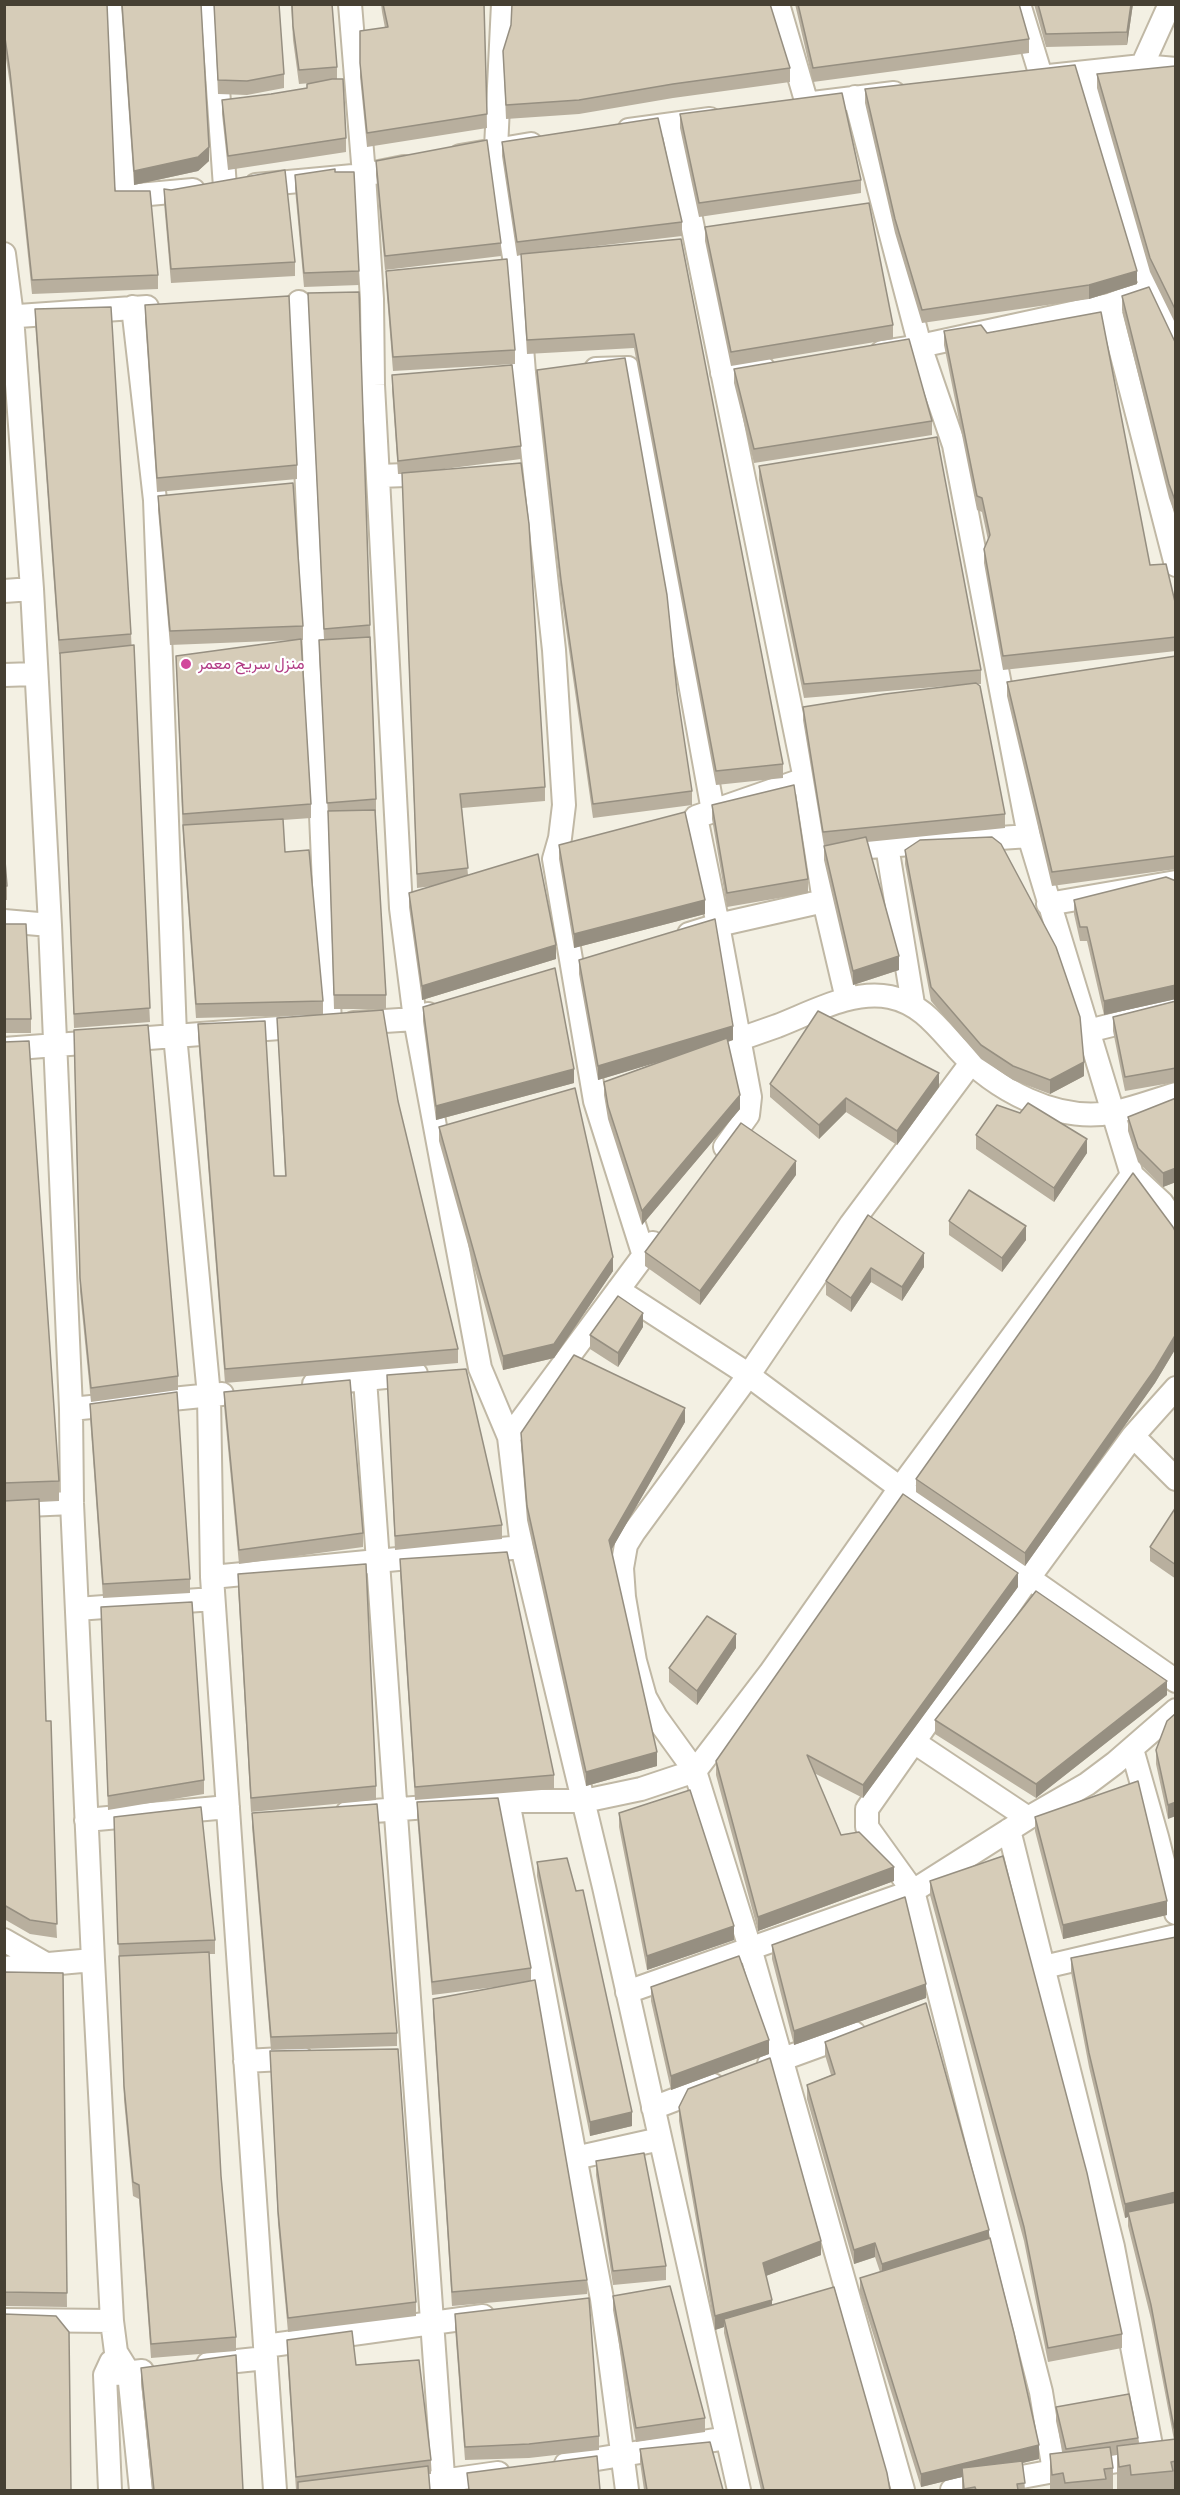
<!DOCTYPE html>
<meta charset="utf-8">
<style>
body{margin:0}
#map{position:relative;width:1180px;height:2495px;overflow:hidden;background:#f3f0e3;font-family:Figtree,sans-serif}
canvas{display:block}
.frame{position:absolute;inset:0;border:6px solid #464033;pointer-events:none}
</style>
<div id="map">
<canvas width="1180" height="2495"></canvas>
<div class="frame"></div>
</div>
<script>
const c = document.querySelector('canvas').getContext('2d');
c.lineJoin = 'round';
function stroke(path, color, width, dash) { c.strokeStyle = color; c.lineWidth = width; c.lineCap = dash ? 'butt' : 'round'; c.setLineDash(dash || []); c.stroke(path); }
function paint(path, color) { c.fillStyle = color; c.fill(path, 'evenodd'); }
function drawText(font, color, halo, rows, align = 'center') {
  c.font = font + ' Figtree,Vazirmatn,sans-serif'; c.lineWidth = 4.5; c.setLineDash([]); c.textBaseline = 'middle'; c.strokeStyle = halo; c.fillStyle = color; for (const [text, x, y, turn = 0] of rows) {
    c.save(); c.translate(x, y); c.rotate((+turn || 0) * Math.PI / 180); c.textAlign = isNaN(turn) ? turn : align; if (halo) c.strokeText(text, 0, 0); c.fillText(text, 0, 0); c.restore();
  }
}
const street = new Path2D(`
 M113,4l13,182 5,6 7,3 55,-5
 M212,4l13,183
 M503,4l-7,144 20,121 8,104 30,277 10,155 -4,33 -6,21 41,242 49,155
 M778,4l29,100
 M1019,4l22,72
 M1142,66l28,-62
 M1086,73l48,153 10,43 32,71
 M1049,76l93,-10 34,3
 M855,97l65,249 189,-41 43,-16
 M813,103l81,-10
 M672,125l133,654 19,122 23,98
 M629,130l81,-11
 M460,156l71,-12
 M404,167l-40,8 8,124 1,86 28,523 14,111 65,349 29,69 13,110 82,340 135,603
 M256,185l108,-10 -14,-171
 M4,254l8,62 20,273 18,336 21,484 1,94 21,457 19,361 4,31 13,21 12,117
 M299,302l31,722
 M1109,305l67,260
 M133,307l22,193 20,535 34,361 3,181 63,913
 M4,317l143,-10
 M882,352l38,-6 34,99 75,391 103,339 30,28 14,21
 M596,369l32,-1 7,10 78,433
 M722,373l41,-5
 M379,476l54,-2
 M4,591l28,-2
 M4,675l31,-1
 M887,846l26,158
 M839,849l190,-13
 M1048,904l128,-22
 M4,921l46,4
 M689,934l29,-9 -22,-108 109,-38
 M354,1023l61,-4 13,-5
 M1088,1031l88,-22
 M4,1049l302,-23
 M700,1053c26,-9 51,-18 77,-27 34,-13 76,-37 113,-29 30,6 47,29 67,51 37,41 100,76 158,64 20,-4 40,-12 61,-18
 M725,1147l23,-32 2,-18 -32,-172 106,-24
 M618,1290l122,79 160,119 276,193
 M365,1379l79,1111
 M314,1384l102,-10
 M71,1409l151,-15
 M1133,1436l43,43
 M509,1437l144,-194
 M4,1506l68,-3
 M212,1577l310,-30
 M77,1609l136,-10
 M914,1742l114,76
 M1132,1749l25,88 19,76
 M508,1801l94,498 25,191
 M347,1813l161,-12h76l57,-12 54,-18 75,-98 130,-185 232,-313
 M86,1820l142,-13
 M1009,1830l104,417 40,209
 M4,1940l42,24
 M1044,1967l132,-31
 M4,1968l89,-8
 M627,1992l286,-101 115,-73 59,-34 28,-21 61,-53
 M245,2061l56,-3
 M769,2064l85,-31
 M653,2108l60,-23
 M575,2158l85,-19
 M4,2320l108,1
 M265,2346l218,-30
 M208,2364l58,-6
 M105,2375l37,-4
 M566,2464l161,-26
 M1054,2471l-13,-79 -128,-501 -46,-64v-18l161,-230 105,-143 43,-48
 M110,2490l-5,-115 6,-13
 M378,2490l120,-17
 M903,2490l-153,-542 -55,-177 -39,-54 -11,-20 -10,-36 -11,-64 -2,-29 4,-23 8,-13 114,-156 103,-152 120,-161
 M952,2490l102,-19 122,-19`);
stroke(street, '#c0b8a5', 26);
stroke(street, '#fff', 22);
paint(new Path2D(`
 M4,4l111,187 43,84v14l-126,5 -22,-209 -6,-40z
 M121,4h80l8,157 -11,10 -64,14z
 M214,4h65l5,70v14l-37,7 -29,-1z
 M291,4h41l5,63v12l9,59v14l-118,18 -6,-56v-14l49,-6 36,-6 4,-5 -12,1 -6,-44z
 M381,4h103l3,124 -120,19 -7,-70v-46l25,-3 -3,-16z
 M795,4h224l10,35v14l-216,29z
 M1034,4h99l-6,41 -81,2z
 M511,25l279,43v14l-117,16 -94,16 -73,5 -3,-68z
 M1176,68v257l-26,-53 -53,-184v-14z
 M865,89l272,195 -48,15 -167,24 -27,-90 -30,-130z
 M680,114l181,66v13l-162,24 -19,-89z
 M502,142l180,80v14l-119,14 118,-11 102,525v14l-67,7 -82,-437 -107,6 -6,-99 -4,1 -15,-100z
 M376,161l125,82v13l-116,14 -9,-95z
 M335,172l24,99v14l-55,2 -9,-98v-14z
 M164,189l131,73v14l-124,7 -7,-80z
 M705,227l188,98v14l-162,27 -26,-125z
 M386,271l129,79v14l-122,7 -7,-86z
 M308,293l62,332 6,174v14h-1l11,182v14h-52l-6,-193 -9,-162v-14h5z
 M1122,296l54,48v173l-7,-19 -47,-188z
 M145,305l152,160v14l-140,13 -12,-173z
 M35,309l96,325 19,388 -76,6 -14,-374h-1l-24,-331z
 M944,331l206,234 26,41v45l-173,19 -19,-107v-14l4,-9 -6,-28 -5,-2 -33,-165z
 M734,369l198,52v14l-178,28 -20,-80z
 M537,370l140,322 15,99v14l-99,13 -32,-224 -24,-211z
 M392,375l129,71v13l-100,13 124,315v14l-83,7 6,67 88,84 -134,41 -13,-93v-14l24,-7 -16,2 -15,-414h-4l-6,-85z
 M759,466l222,204v14h-4l28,130v14l-138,14 32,128 -46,15 -29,-125v-14l-21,-126v-13l156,-22 -155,13 -45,-218z
 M158,496l145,130v14h-2l10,164v14l-28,2 2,32 38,149v13l75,87 60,248v14l-233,20 -27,-346v-13l76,152h11l-8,-158 33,-3 -114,3 -13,-179 -7,-183 120,-16 -126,5 -12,-135z
 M1176,656v213l-124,17 -45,-190v-14z
 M712,805l96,74v14l-81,14 -15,-88z
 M559,845l146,69 -131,34 -15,-89z
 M4,848l3,38v14h-3z
 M905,850l179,226 -34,18 -37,-14 -32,-21 -50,-58 -26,-137z
 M1176,881v118l-72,16 -17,-74h-7l-6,-27v-14z
 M4,924l27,95v14h-27z
 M579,960l154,80 -5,2 12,67 -98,116 -34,-106 -4,-24v-13l56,-21 -62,19 -19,-106z
 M1176,1001v81l-51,9 -12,-60v-14z
 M423,1007l151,76 -138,37 -13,-99z
 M4,1042l55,439v20l-20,1 7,219 11,217 -27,-4 -26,-15z
 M74,1044l104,332v14l-87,12 -11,-110z
 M770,1084l169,3 -42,58 -51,-33 -27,27 -49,-42z
 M1176,1098v84l-13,5 -25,-25 -10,-31v-14z
 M439,1127l174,144 -59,87 -51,12 -64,-229z
 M976,1135l111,18 -33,49 -78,-53z
 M796,1175l-96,130 -55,-39v-14z
 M868,1215l56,52 -22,34 -31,-19 -20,30 -25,-17v-14z
 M949,1221l77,19 -24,32 -53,-37z
 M1176,1233v115l-21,35 -130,183 -109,-74v-13z
 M643,1327l-25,40 -28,-18v-14z
 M387,1375l115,150v14l-107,11z
 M224,1392l139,141v14l-124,17 -15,-158z
 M90,1404l100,175v14l-87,5 -13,-180z
 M685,1422l-74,128 46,216 -71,20 -59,-266 -6,-74v-13z
 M1176,1507v72l-26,-18v-14z
 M400,1559l154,216v14l-139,11 -15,-227z
 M238,1574l138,212v14l-125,12 -13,-224z
 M1018,1587l-155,211 -49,-25 27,62 53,46 -136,50 -42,-156v-14z
 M101,1607l103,173v14l-96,16z
 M736,1648l-39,57 -28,-23v-14z
 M1167,1695l-131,103 -101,-64v-14z
 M1176,1713l-8,106 -12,-55v-14z
 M417,1802l114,166v13l56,299v14l-135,12 -19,-293v-14l70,-13 -71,9 -15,-179z
 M252,1813l145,220v13l-126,4 -19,-223z
 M619,1813l115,127 -87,30 -28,-143z
 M114,1817l101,123v14h-6l12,222 15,161v14l-85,7 -12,-159 -6,-3 -9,-96z
 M1035,1817l132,98 -104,24 -28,-108z
 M537,1862l95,264 -42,10 -53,-260z
 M930,1881l192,453v14l-74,14 -24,-121 -94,-346z
 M1176,1937v553h-59v-35l-6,1 2,12v22h-63v-36l13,-1 -7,-32v-14l82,31v6l36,-4 -23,-121 -23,-93v-9l-3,1 -36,-151 -18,-95v-14z
 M772,1945l154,53 -132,47 -22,-86z
 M4,1972l59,1 4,334 -63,-1z
 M651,1987l118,67 -98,36 -20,-89z
 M825,2042l164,196 50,221 -16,4 2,27h-63v-13l-41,10 -61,-195v-14l20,-6 -5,-15 -21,7 -47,-165v-14l24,-10 -6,-20z
 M270,2051l146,251v14l-128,16 -10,-108z
 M679,2107l142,148 -55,21 6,29 118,185h-129l-37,-157v-6l-9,3 -36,-209z
 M596,2161l70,105v14l-53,5 -17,-110z
 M613,2296l92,122v14l-69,10 -23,-132z
 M455,2314l144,122v14l-70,8 -64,2 -10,-132z
 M287,2340l69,25 75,95v14h-2l1,16h-134l-9,-136z
 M141,2368l102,122h-91l-11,-108z
 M640,2449l83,41h-79l-4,-28z`), '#b8af9e');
paint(new Path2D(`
 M1131,4h2l-6,41v-13z
 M209,147v14l-11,10 -64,14v-14z
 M1137,271v13l-48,15v-14z
 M705,900v14l-131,34v-14z
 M556,945v14l-134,41v-14z
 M899,956v14l-46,15v-14z
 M1176,985v14l-72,16v-14z
 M733,1026v14l-135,40v-14z
 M1084,1062v14l-34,18v-14z
 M574,1069v14l-138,37v-14z
 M939,1073v14l-42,58v-14z
 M740,1095v14l-98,116v-14z
 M846,1098v14l-27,27v-14z
 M1087,1139v14l-33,49v-14z
 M796,1161v14l-96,130v-14z
 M1176,1168v14l-13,5v-14z
 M1026,1226v14l-24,32v-14z
 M924,1253v14l-22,34v-14z
 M613,1257v14l-59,87 -51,12v-14z
 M871,1268v14l-20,30v-14z
 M643,1313v14l-25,40v-14z
 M1176,1334v14l-21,35 -130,183v-13z
 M685,1408v14l-76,132v-14z
 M1018,1573v14l-155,211v-13z
 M736,1634v14l-39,57v-14z
 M1167,1681v14l-131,103v-14z
 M657,1752v14l-71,20v-14z
 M1176,1802v14l-8,3v-14z
 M894,1867v14l-136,50v-14z
 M1167,1901v14l-104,24v-14z
 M734,1926v14l-87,30v-14z
 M926,1984v14l-132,47v-14z
 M769,2040v14l-98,36v-14z
 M632,2112v14l-42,10v-14z
 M1176,2192v14l-48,6v5l-3,1v-14z
 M989,2230v14l-107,34v-14z
 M821,2241v14l-58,22v-14z
 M875,2243v14l-21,7v-14z
 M772,2300v14l-48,5v8l-9,3v-14z
 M1039,2445v14l-76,18 -1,-9v9l-41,10v-13z`), '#968f81');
const building = new Path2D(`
 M4,4h103l8,187h35l8,84 -126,5 -22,-208 -6,-41z
 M122,4h79l8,143 -11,10 -64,14z
 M214,4h65l5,70 -37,7 -29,-1z
 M292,4h40l5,63 -38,3 -6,-44z
 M383,4h101l3,110 -120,19 -7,-70v-32l28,-4z
 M512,4h258l20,64 -117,16 -94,16 -73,5 -3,-54 8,-26z
 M798,4h221l10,35 -216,29z
 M1038,4h93l-4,28 -81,2z
 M1075,65l62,206 -48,14 -167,25 -27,-91 -30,-130z
 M1175,66l1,2v243l-26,-53 -53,-184z
 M332,79h11l3,59 -118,18 -6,-56 49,-6 36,-6v-4z
 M842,93l19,87 -162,23 -19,-89z
 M658,118l24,104 -165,20 -15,-100z
 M487,140l14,103 -116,13 -9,-95z
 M335,169v3h19l5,99 -55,2 -9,-98z
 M285,170l10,92 -124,7 -7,-80 7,1z
 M869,203l24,122 -162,27 -26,-125z
 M681,239l102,525 -67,7 -82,-437 -107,6 -6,-86z
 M507,259l8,91 -122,7 -7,-86z
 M1149,287l27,57v159l-7,-19 -47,-188z
 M359,292l11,333 -46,4 -16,-336z
 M289,296l8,169 -140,13 -12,-173z
 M111,307l20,327 -72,6 -24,-331z
 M1101,312l49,253 16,-1 10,42v31l-173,19 -19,-107 6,-14 -8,-37 -5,-2 -33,-165 37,-6 6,8z
 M909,339l23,82 -178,28 -20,-80z
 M625,358l42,237 10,97 15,99 -99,13 -32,-224 -24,-210z
 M512,365l9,81 -123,15 -6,-86z
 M937,437l44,233 -177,14 -45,-218z
 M521,463l8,61 16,263 -85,7 8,74 -51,6 -15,-401z
 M293,483l10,143 -133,5 -12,-135z
 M370,637l6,162 -49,4 -8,-163z
 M301,639l10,165 -128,10 -7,-158z
 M134,645l16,363 -76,6 -14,-361z
 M1176,656v200l-124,16 -45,-190z
 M976,683l4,3 25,128 -182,18 -20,-125 82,-13z
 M794,785l14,94 -81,14 -15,-88z
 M375,810l11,185h-52l-6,-184z
 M685,812l20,88 -131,34 -15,-89z
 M283,819l2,33 24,-2 14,151 -127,3 -13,-179z
 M866,837l33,119 -46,15 -29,-125z
 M992,837l9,7 55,103 24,70 4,45 -34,18 -37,-14 -32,-21 -50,-58 -26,-137 15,-10z
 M4,848l3,38h-3z
 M538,854l18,91 -134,41 -13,-93z
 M1166,877l10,4v104l-72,16 -17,-74h-7l-6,-27z
 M715,919l18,107 -135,40 -19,-106z
 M4,924h22l5,95h-27z
 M555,968l19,101 -138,37 -13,-99z
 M1176,1001v67l-51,9 -12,-60z
 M383,1010l15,91 60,248 -233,20 -27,-345 67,-3 9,155h12l-9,-158z
 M818,1011l121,62 -42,58 -51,-33 -27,27 -49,-41z
 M148,1025l30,351 -87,12 -11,-110 -6,-248z
 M727,1038l13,57 -98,116 -34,-105 -4,-24z
 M29,1041l30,440 -55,2v-441z
 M575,1088l38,169 -59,87 -51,12 -64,-229z
 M1176,1098v70l-13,5 -25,-25 -10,-31z
 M1028,1103l59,36 -33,49 -78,-53 21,-30 23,8z
 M741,1123l55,38 -96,130 -55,-39z
 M1133,1173l40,54 3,6v101l-21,35 -130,184 -109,-74z
 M969,1190l57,36 -24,32 -53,-37z
 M868,1215l56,38 -22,34 -31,-19 -20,30 -25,-17z
 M618,1296l25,17 -25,40 -28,-18z
 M574,1355l111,53 -76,132 48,212 -71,20 -59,-266 -6,-73z
 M466,1369l36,156 -107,11 -8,-161z
 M350,1380l13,153 -124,17 -15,-158z
 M177,1392l13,187 -87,5 -13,-180z
 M903,1494l115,79 -155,212 -56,-30 34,80 18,-3 35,35 -136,50 -42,-156z
 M39,1499l7,222h5l6,203 -27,-4 -26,-15v-404z
 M1176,1507v58l-26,-18z
 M507,1552l47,223 -139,12 -15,-228z
 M366,1564l10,222 -125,12 -13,-224z
 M1036,1591l131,90 -131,103 -101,-64z
 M192,1602l12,178 -96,16 -7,-189z
 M707,1616l29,18 -39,57 -28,-23z
 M1176,1713v89l-8,3 -12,-55 11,-29z
 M1138,1781l29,120 -104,24 -28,-108z
 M690,1790l44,136 -87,30 -28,-143z
 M498,1798l33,170 -99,14 -15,-180z
 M377,1804l20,229 -126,4 -19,-224z
 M201,1807l14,133 -97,4 -4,-127z
 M1003,1856l84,317 35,161 -74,14 -24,-121 -94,-346z
 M567,1858l9,33 7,-1 49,222 -42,10 -53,-260z
 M905,1897l21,87 -132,47 -22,-86z
 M1176,1937v255l-51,12 -36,-151 -18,-95z
 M209,1952l12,224 15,161 -85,7 -12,-159 -6,-3 -9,-96 -5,-130z
 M739,1956l30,84 -98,36 -20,-89z
 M4,1972l59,1 4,320 -63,-1z
 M535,1980l52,300 -135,12 -19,-293z
 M926,2003l63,227 -107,34 -7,-21 -21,7 -47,-165 28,-11 -10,-32z
 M398,2049l18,253 -128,16 -10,-107 -8,-160z
 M770,2058l51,183 -58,22 9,37 -57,16 -36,-209 9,-18z
 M644,2153l22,113 -53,5 -17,-110z
 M1176,2202v226h-2l-23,-123 -23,-93z
 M990,2238l24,95 25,112 -118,29 -61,-196z
 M670,2286l35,132 -69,10 -23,-132z
 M834,2287l53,186 3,17h-126l-40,-171z
 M589,2298l10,138 -70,8 -64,3 -10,-133z
 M4,2314l52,2 13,16 2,158h-67z
 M352,2331l4,34 63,-5 12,100 -135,17 -9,-137z
 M236,2355l7,135h-89l-13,-122z
 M1129,2394l9,44 -72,11 -10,-42z
 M1176,2439v22l-5,1 2,9 -42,4 -1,-10 -11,2 -2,-21z
 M710,2442l13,48h-76l-7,-41z
 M1110,2447l3,21 -9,1 2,10 -41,4 -2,-10 -11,2 -2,-21z
 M597,2456l3,34h-131l-2,-17z
 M1022,2461l3,22 -8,1 1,6h-42l-1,-3 -11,2 -2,-21z
 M428,2466l2,24h-132v-8z`);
paint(building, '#d6ccb8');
stroke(building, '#968f81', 1.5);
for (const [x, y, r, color] of [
 [186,664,6,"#d1479c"]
]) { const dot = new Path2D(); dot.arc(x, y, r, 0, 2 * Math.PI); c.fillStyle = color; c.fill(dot); stroke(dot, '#fff', 2); }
drawText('16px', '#b23c85', '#fff', [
 ["منزل سريح معمر",198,664]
], 'left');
</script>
